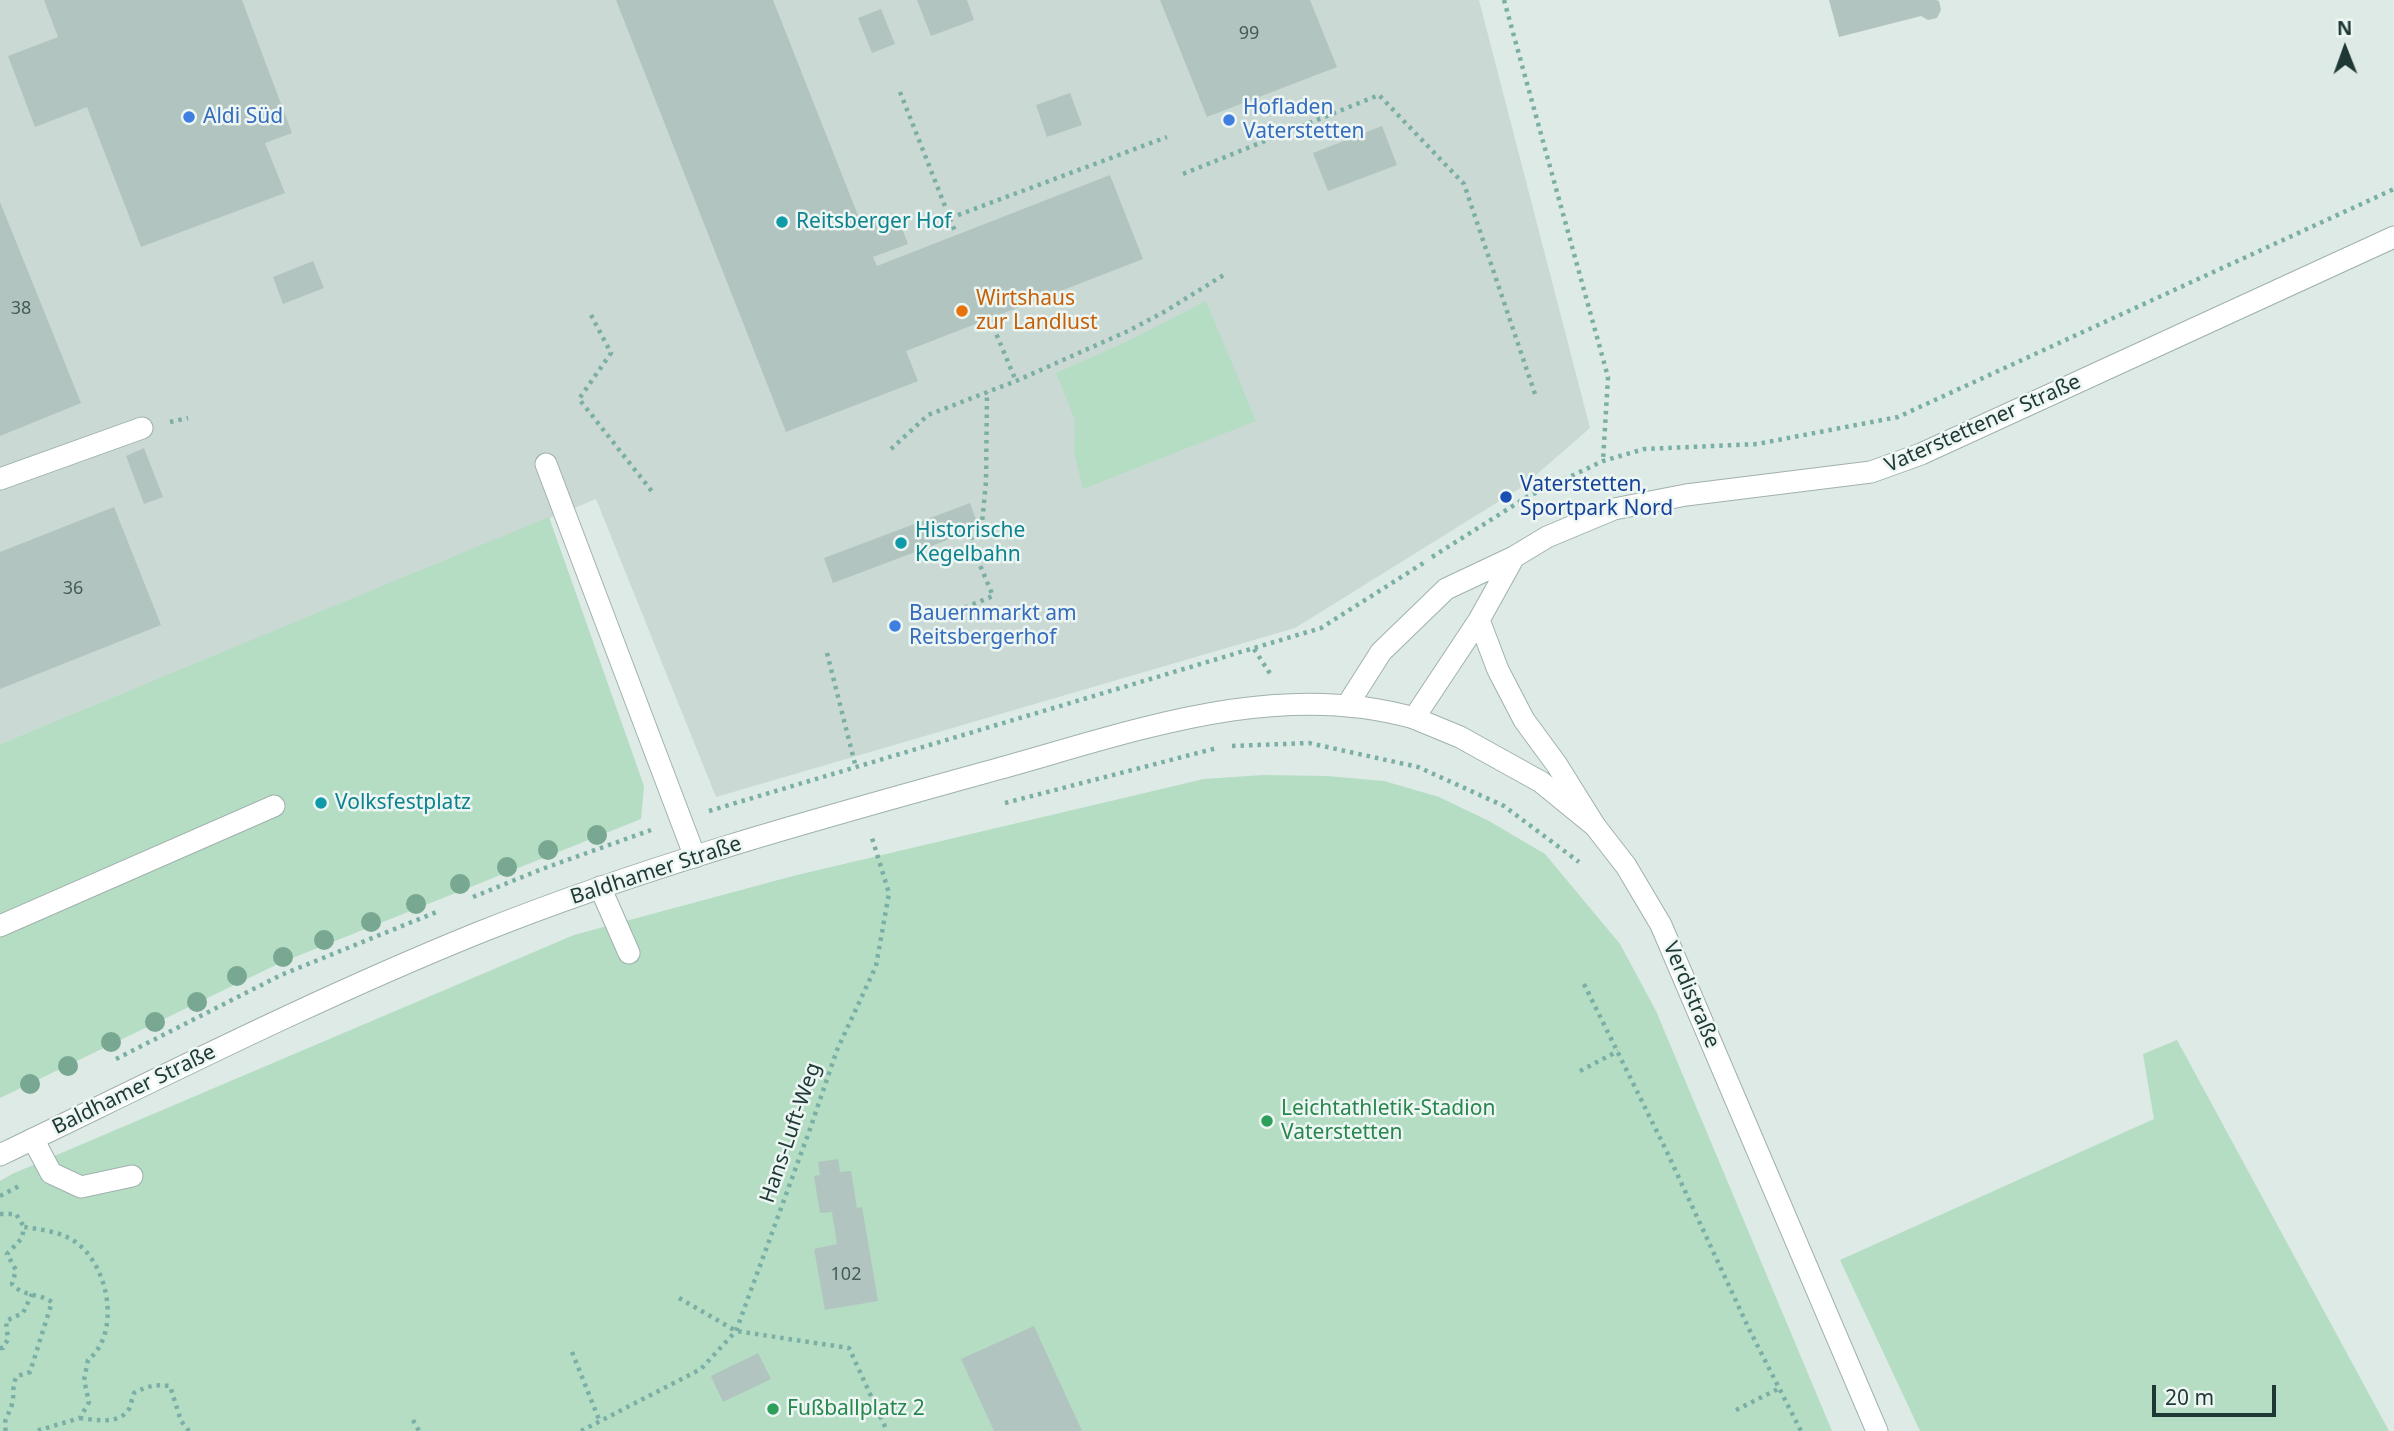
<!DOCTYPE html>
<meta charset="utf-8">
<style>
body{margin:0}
#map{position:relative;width:2394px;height:1431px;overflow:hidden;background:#ddeae5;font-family:"Noto Sans",sans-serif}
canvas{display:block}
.north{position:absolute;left:2310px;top:14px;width:70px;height:70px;-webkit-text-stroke:5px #edf6f3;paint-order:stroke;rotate:359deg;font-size:19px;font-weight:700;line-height:28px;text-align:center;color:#1e3935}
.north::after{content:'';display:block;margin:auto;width:24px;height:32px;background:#1e3935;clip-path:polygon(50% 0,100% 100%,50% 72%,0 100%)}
.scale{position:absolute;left:2152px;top:1385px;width:124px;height:32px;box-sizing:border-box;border:4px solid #1e3935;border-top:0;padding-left:9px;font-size:21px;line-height:24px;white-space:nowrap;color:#1e3935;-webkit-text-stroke:5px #edf6f3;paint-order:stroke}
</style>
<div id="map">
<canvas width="2394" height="1431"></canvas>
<div class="north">N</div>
<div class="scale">20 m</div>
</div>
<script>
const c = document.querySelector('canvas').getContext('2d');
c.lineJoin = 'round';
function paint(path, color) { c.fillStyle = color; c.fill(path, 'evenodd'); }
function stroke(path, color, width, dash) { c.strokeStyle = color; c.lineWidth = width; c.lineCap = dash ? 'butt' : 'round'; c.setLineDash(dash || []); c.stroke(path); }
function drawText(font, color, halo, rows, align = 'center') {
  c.font = font + ' "Noto Sans",sans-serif'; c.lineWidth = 5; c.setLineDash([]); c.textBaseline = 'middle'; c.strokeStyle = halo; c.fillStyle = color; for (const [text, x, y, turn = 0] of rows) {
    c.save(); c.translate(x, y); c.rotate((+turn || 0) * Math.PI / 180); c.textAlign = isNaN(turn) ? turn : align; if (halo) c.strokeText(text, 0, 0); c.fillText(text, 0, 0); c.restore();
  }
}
paint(new Path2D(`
 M0,0h1479l111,428 -68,59 -227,141 -579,169 -120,-298 -596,245z`), '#cbd9d5');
paint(new Path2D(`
 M1206,301l50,120 -173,68 -9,-37 1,-32 -19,-47 72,-32z
 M549,517l95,269 -3,33 -361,144 -280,135v-354z
 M1263,775l64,1 57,5 55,16 50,24 56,33 75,90 36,67 176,420h-1832v-250l12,-7 562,-239 219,-59 411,-97z
 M2177,1040l212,391h-469l-80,-171 314,-141 -11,-65z`), '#b4ddc4');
paint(new Path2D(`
 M44,0h198l50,133 -27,10 20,50 -144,54 -54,-140 -52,20 -27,-71 50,-19z
 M616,0h157l90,228 34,-13 11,29 -35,13 4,9 233,-91 33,84 -237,92 12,30 -132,51z
 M917,0h50l7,20 -43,16z
 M1160,0h150l27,67 -130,50z
 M1829,0h107l3,1 2,9 -4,8 -9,2 -7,-4 -82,21z
 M881,9l14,35 -23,9 -14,-35z
 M1070,93l12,32 -35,12 -11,-32z
 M1382,126l15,39 -69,26 -15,-38z
 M0,202l81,201 -81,33z
 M313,261l11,27 -41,16 -10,-27z
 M144,448l19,49 -19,7 -18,-48z
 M970,503l9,25 -146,55 -9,-25z
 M114,507l47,118 -161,64v-137z
 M838,1159l2,13 11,-1 6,37 5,-1 16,94 -53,9 -11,-61 23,-5 -5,-32 -12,1 -6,-37 6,-1 -2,-13z
 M1034,1326l48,105h-88l-33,-72z
 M758,1353l13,26 -48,23 -12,-26z`), '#b2c4bf');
const service = new Path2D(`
 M546,464l149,393
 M0,479l142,-51
 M600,887l29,66
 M0,926l274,-120
 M33,1139l18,34 30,14 51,-11`);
const minor = new Path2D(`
 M1414,718l46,19 81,45 54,44 31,40 35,59 216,506`);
const tertiary = new Path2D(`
 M1479,620l19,50 26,50 33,45 38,61
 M1348,704l33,-52 65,-63 68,-32 33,-20 67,-28 72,-14 185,-23 50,-18 473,-217
 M0,1155c158,-76 315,-156 478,-222 167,-67 342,-115 516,-163 135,-37 280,-92 420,-52l65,-98 35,-63`);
stroke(service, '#a0b1ad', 23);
stroke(minor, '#a0b1ad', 23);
stroke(tertiary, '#a0b1ad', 23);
stroke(new Path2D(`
 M1504,0l104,377 -5,84
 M900,92l56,142
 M1183,174l196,-79 85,89 72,213
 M950,218l217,-81
 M591,315l20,38 -32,46 75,95
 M990,319l26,62
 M170,422l18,-4
 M891,449l37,-34 88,-34 112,-50 36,-19 63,-39
 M1432,557l95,-60 76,-36 41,-12 113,-5 141,-27 496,-228
 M949,614l44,-18 -24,-57 12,-6 5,-51 1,-90
 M1254,649l17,26
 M827,653l29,115
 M1232,746l77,-3 109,24 86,39 75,56
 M1005,803l212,-55
 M709,811l612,-183 104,-66
 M473,897l69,-28 109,-39
 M1584,984l82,166 83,179 52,102
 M116,1059l165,-84 158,-64
 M1580,1071l38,-20
 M0,1196l21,-11
 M0,1214h16l8,13
 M679,1298l57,33 113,17 38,83
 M0,1348h3l5,-9 -2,-18 17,-8 9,-19
 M572,1352l28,70
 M1736,1410l44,-22
 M80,1418c15,2 39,7 49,-9 2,-4 3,-11 5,-16 13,-7 22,-9 36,-7l11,35 8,10
 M413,1420l6,11
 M6,1431c-4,-12 4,-17 6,-27 3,-11 -1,-18 5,-28l13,-4 22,-70c-13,-9 -29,-5 -40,-18l4,-14 -9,-16 15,-16 2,-11c13,2 31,4 43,10 40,18 57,94 21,123l-4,20 5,22 -9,16 -44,13
 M581,1431l120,-62 35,-38 74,-202 27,-79 39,-84 13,-73 -17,-55`), '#7bafa5', 4.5, [3.5, 5]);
stroke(service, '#fff', 21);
stroke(minor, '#fff', 21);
stroke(tertiary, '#fff', 21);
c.fillStyle = '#78a891';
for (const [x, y] of [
 [597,835],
 [548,850],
 [507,867],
 [460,884],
 [416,904],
 [371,922],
 [324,940],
 [283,957],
 [237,976],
 [197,1002],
 [155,1022],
 [111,1042],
 [68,1066],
 [30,1084]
]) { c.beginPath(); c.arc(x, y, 10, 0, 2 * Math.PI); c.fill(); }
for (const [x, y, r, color] of [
 [189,117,7,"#3f7fe0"],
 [1229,120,7,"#3f7fe0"],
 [782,222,7,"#0f9aa8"],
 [962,311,7,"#e8710a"],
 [1506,497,7,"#1a4fb4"],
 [901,543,7,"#0f9aa8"],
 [895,626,7,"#3f7fe0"],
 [321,803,7,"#0f9aa8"],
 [1267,1121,7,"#2e9e5b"],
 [773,1409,7,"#2e9e5b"]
]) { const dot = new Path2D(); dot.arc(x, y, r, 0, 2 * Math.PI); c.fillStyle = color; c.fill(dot); stroke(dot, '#edf6f3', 2.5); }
drawText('18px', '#435c58', null, [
 ["99",1249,34],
 ["38",21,309],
 ["36",73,589],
 ["102",846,1275]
]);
drawText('21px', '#366cbe', '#edf6f3', [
 ["Hofladen",1243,108],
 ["Vaterstetten",1243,132],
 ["Aldi Süd",203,117],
 ["Bauernmarkt am",909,614],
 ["Reitsbergerhof",909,638]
], 'left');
drawText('21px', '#0d838f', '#edf6f3', [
 ["Reitsberger Hof",796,222],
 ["Historische",915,531],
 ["Kegelbahn",915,555],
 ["Volksfestplatz",335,803]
], 'left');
drawText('21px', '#c56008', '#edf6f3', [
 ["Wirtshaus",976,299],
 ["zur Landlust",976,323]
], 'left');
drawText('21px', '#1e3935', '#edf6f3', [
 ["Vaterstettener Straße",1983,424,-24],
 ["Baldhamer Straße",656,871,-18],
 ["Verdistraße",1691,995,67],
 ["Baldhamer Straße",134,1090,-26],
 ["Hans-Luft-Weg",791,1133,-71]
]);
drawText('21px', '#164399', '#edf6f3', [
 ["Vaterstetten,",1520,485],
 ["Sportpark Nord",1520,509]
], 'left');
drawText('21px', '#27864d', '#edf6f3', [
 ["Leichtathletik-Stadion",1281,1109],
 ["Vaterstetten",1281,1133],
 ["Fußballplatz 2",787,1409]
], 'left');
</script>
